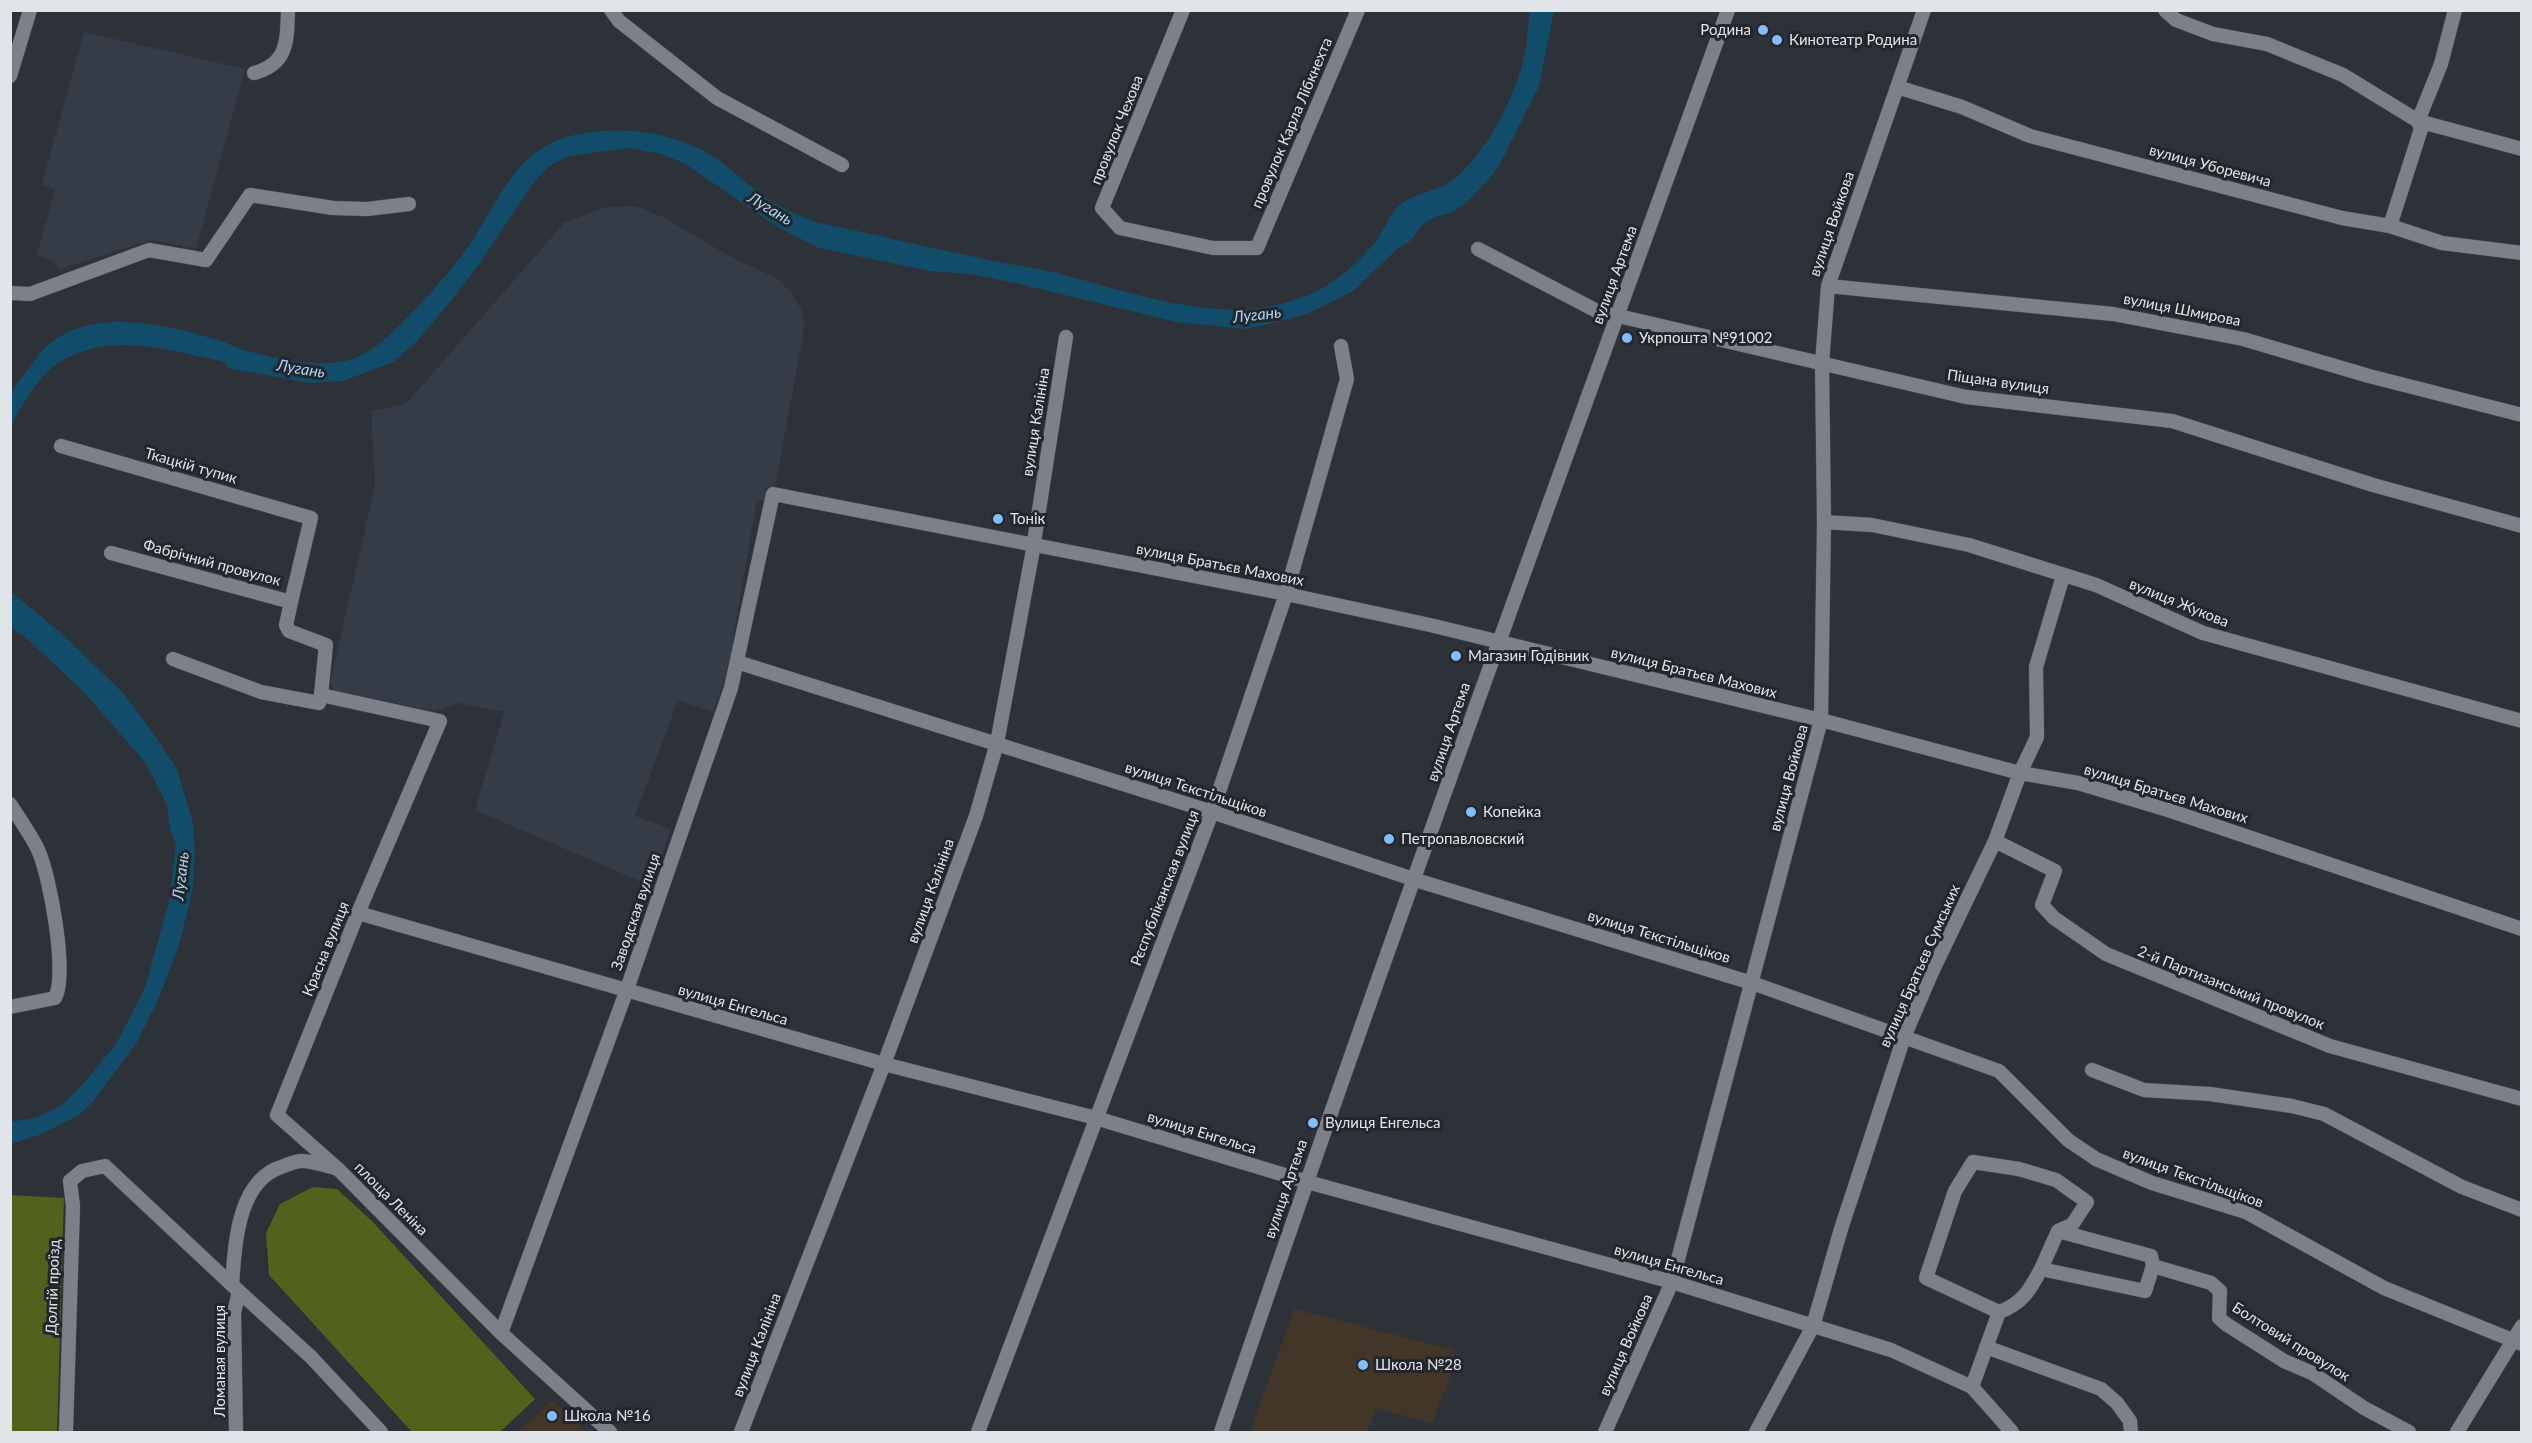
<!DOCTYPE html>
<meta charset="utf-8">
<style>
body{margin:0}
#map{position:relative;width:2532px;height:1443px;overflow:hidden;background:#2d3138;font-family:Lato,sans-serif}
canvas{display:block}
.frame{position:absolute;inset:0;border:12px solid #e1e4e8;pointer-events:none}
</style>
<div id="map">
<canvas width="2532" height="1443"></canvas>
<div class="frame"></div>
</div>
<script>
const c = document.querySelector('canvas').getContext('2d');
c.lineJoin = 'round';
function paint(path, color) { c.fillStyle = color; c.fill(path, 'evenodd'); }
function stroke(path, color, width, dash) { c.strokeStyle = color; c.lineWidth = width; c.lineCap = dash ? 'butt' : 'round'; c.setLineDash(dash || []); c.stroke(path); }
function drawText(font, color, halo, rows, align = 'center') {
  c.font = font + ' Lato,sans-serif'; c.lineWidth = 6; c.setLineDash([]); c.textBaseline = 'middle'; c.strokeStyle = halo; c.fillStyle = color; for (const [text, x, y, turn = 0] of rows) {
    c.save(); c.translate(x, y); c.rotate((+turn || 0) * Math.PI / 180); c.textAlign = isNaN(turn) ? turn : align; if (halo) c.strokeText(text, 0, 0); c.fillText(text, 0, 0); c.restore();
  }
}
paint(new Path2D(`
 M84,32l161,37 -49,180 -45,-9 -91,29 -9,-9 -14,-5 18,-66 -13,-5z
 M635,206l30,12 66,39 45,21 14,13 11,18 4,15 -30,164 -9,-1 -2,14 -7,-1 -30,175 -14,37 -35,-12 -43,116 36,13 -20,57 -176,-76 29,-98 -45,-9 -25,8 -99,-20 -5,-9 45,-196 -4,-75 35,-7 159,-182 41,-15z`), '#353b47');
paint(new Path2D(`
 M1294,1309l161,41 -6,30 -17,43 -56,-15 -9,24h-117z
 M552,1400l34,32h-68z`), '#413627');
paint(new Path2D(`
 M313,1187l24,2 35,32 163,178 -35,33h-88l-143,-157 -3,-42 14,-29z
 M11,1195l53,3 -7,234h-46z`), '#51621c');
paint(new Path2D(`
 M1530,11h24l-15,75 -37,74 -12,18 -24,25 -15,10 -17,4 -11,7 -13,17 -14,9 -43,41 -46,23 -34,9 -27,6 -70,-7 -156,-38 -50,-10 -40,-3 -111,-23 -43,-22 -92,-63 -23,-9 -33,-6 -59,8 -20,10 -15,16 -55,82 -37,48 -25,29 -24,21 -50,19 -34,2 -81,-15 -3,-6c-53,-11 -110,-31 -162,-2 -23,13 -39,42 -52,65 -1,-9 -3,-23 0,-30 4,-12 16,-23 23,-33 38,-59 125,-40 180,-23 12,3 22,9 33,12 29,8 65,15 94,11 25,-4 42,-21 59,-37 21,-21 41,-43 60,-67 40,-51 50,-114 125,-125 41,-6 80,-1 117,17 22,10 40,31 60,45 16,12 35,20 53,27 54,11 107,24 160,35 30,7 60,10 89,18 79,20 164,54 244,20 27,-11 56,-36 72,-60 7,-11 10,-22 20,-30 15,-13 38,-13 53,-25 35,-28 66,-89 73,-133 2,-12 2,-25 4,-36z
 M10,591l50,41 64,62 27,36 26,39 16,54 2,33 -3,37 -13,52 -21,55 -21,42 -46,62 -14,12 -38,19 -28,9v-22l27,-5 24,-12 22,-22 32,-39 29,-56 24,-86 7,-58 -6,-15 -3,-24 -21,-42 -64,-73 -57,-53 -14,-10z`), '#114d6a');
const minor = new Path2D(`
 M611,10l8,11 98,77 125,67
 M1183,10l-81,198 18,20 93,20h44l101,-238
 M2165,10l11,10 37,14 54,10 76,31 75,46 104,28
 M254,73c34,-9 33,-32 34,-63
 M10,76l20,-66
 M1897,87l65,20 68,29 312,82 48,8 52,17 80,10
 M2390,226l31,-97 -3,-8 23,-57 14,-54
 M1478,249l119,62 369,86 206,24 201,64 149,41
 M1828,286l285,28 130,25 126,37 153,39
 M10,293l20,1 119,-44 57,10 44,-65 83,13 34,1 42,-5
 M61,446l250,72 -20,84 -180,-49
 M1824,522l48,3 97,20 127,40 107,48 319,88
 M291,602l-5,23 3,6 37,14 -5,50
 M173,659l88,33 58,11 2,-8 119,26 -82,192 -81,202 61,54
 M737,662l475,150 207,69 333,102 247,88 69,69 28,19 56,24 94,29 138,76 138,56
 M10,804c10,16 22,32 29,48 11,26 29,122 16,146l-45,9
 M1995,841l60,30 -13,34 12,13 52,36 224,92 192,53
 M358,913l526,151 212,54 215,65 361,99 219,68 81,37 40,45
 M2092,1070l52,20 66,4 82,12 32,8 138,73 60,23
 M2041,1269l17,-38
 M1999,1312l-73,-34 29,-87 18,-29 46,7 37,11 31,22 -15,23 -14,6 93,25 2,10 58,17 9,8 -1,27 7,6 58,37 28,12 52,35 45,24
 M501,1333l125,-341 105,-304 42,-194 513,100 144,31 391,95 199,53 58,10 90,27 354,119
 M1986,1347l115,42 16,14 13,18 1,11
 M1972,1387l27,-75c23,-8 31,-22 42,-43l104,22 8,-25
 M66,1432l7,-226 -3,-25 12,-10 23,-5 127,119
 M236,1432l-2,-119 5,-22
 M381,1432l-70,-75 -79,-72c3,-40 5,-106 52,-119 5,-2 12,-5 18,-5 11,0 25,5 36,8l163,164 109,99
 M741,1432l143,-368 92,-248 21,-73 35,-188 34,-218
 M978,1432l234,-620 74,-218 61,-215 -6,-33
 M1221,1432c161,-476 336,-948 507,-1422
 M1605,1432l67,-150 149,-562 3,-198 -2,-159 6,-77 96,-276
 M1756,1432l57,-106 28,-97 63,-192 28,-65 63,-131 25,-68 17,-36 -1,-70 27,-91
 M2457,1432l65,-106`);
stroke(minor, '#4a4e53', 15);
stroke(minor, '#7c8189', 14);
for (const [x, y, r, color] of [
 [1763,30,6,"#80bdfa"],
 [1777,40,6,"#80bdfa"],
 [1627,338,6,"#80bdfa"],
 [998,519,6,"#80bdfa"],
 [1456,656,6,"#80bdfa"],
 [1471,812,6,"#80bdfa"],
 [1389,839,6,"#80bdfa"],
 [1313,1123,6,"#80bdfa"],
 [1363,1365,6,"#80bdfa"],
 [552,1416,6,"#80bdfa"]
]) { const dot = new Path2D(); dot.arc(x, y, r, 0, 2 * Math.PI); c.fillStyle = color; c.fill(dot); stroke(dot, '#23272d', 2); }
drawText('15px', '#e1e4e8', '#23272d', [
 ["Родина",1751,30,"right"],
 ["Кинотеатр Родина",1789,40],
 ["Укрпошта №91002",1639,338],
 ["Тонік",1010,519],
 ["Магазин Годівник",1468,656],
 ["Копейка",1483,812],
 ["Петропавловский",1401,839],
 ["Вулиця Енгельса",1325,1123],
 ["Школа №28",1375,1365],
 ["Школа №16",564,1416]
], 'left');
drawText('15px', '#e1e4e8', '#23272d', [
 ["провулок Карла Лібкнехта",1292,123,-67],
 ["провулок Чехова",1117,130,-68],
 ["вулиця Уборевича",2210,166,15],
 ["вулиця Войкова",1832,224,-71],
 ["вулиця Артема",1615,275,-70],
 ["вулиця Шмирова",2182,310,11],
 ["Піщана вулиця",1998,382,8],
 ["вулиця Калініна",1036,422,-81],
 ["Ткацкій тупик",191,466,16],
 ["Фабрічний провулок",212,563,15],
 ["вулиця Братьєв Махових",1220,565,11],
 ["вулиця Жукова",2179,603,22],
 ["вулиця Братьєв Махових",1694,673,14],
 ["вулиця Артема",1449,732,-71],
 ["вулиця Войкова",1789,778,-75],
 ["вулиця Тєкстільщіков",1196,790,18],
 ["вулиця Братьєв Махових",2166,794,17],
 ["Рєспубліканская вулиця",1165,888,-69],
 ["вулиця Калініна",931,891,-70],
 ["Заводская вулиця",636,912,-71],
 ["вулиця Тєкстільщіков",1659,937,17],
 ["Красна вулиця",326,949,-68],
 ["вулиця Братьєв Сумських",1920,966,-66],
 ["2-й Партизанський провулок",2231,988,22],
 ["вулиця Енгельса",733,1005,16],
 ["вулиця Енгельса",1202,1133,17],
 ["вулиця Тєкстільщіков",2193,1178,20],
 ["вулиця Артема",1286,1189,-71],
 ["площа Леніна",391,1199,45],
 ["вулиця Енгельса",1669,1265,16],
 ["Долгій проїзд",53,1287,-88],
 ["Болтовий провулок",2291,1342,32],
 ["вулиця Калініна",757,1345,-69],
 ["вулиця Войкова",1626,1345,-66],
 ["Ломаная вулиця",220,1361,-90]
]);
drawText('italic 16px', '#a7d5f1', '#23272d', [
 ["Лугань",770,209,31],
 ["Лугань",1257,315,-6],
 ["Лугань",301,369,9],
 ["Лугань",181,876,-83]
]);
</script>
